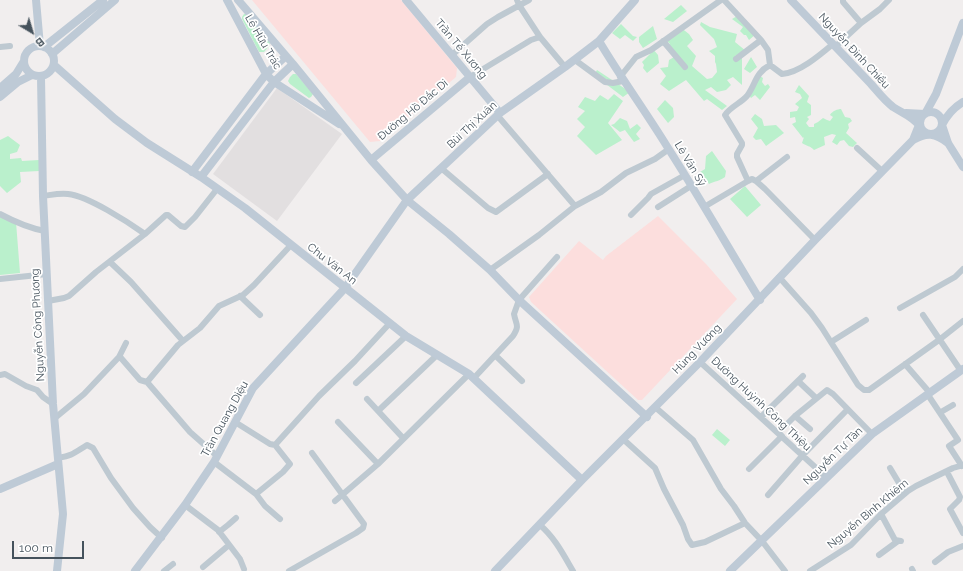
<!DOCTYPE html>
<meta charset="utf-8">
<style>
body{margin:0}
#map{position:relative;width:963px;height:571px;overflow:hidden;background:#f1eeee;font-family:Raleway,sans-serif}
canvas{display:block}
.north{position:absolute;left:12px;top:12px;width:40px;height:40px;-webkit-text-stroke:3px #fff;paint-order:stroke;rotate:142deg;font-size:11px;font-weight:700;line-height:16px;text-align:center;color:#45525c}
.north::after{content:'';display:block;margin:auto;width:14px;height:18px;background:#45525c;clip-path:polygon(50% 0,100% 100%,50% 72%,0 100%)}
.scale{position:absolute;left:12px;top:541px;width:72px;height:18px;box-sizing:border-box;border:2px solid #45525c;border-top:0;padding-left:5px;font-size:12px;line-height:14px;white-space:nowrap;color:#45525c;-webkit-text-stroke:3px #fff;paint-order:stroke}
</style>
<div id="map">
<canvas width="963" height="571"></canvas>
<div class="north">B</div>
<div class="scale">100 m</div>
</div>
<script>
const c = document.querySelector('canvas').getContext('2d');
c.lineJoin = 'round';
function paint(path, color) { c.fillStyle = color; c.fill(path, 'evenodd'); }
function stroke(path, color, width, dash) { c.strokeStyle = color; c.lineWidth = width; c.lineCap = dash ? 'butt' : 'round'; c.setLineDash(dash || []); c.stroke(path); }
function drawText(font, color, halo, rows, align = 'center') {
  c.font = font + ' Raleway,sans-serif'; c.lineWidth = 3.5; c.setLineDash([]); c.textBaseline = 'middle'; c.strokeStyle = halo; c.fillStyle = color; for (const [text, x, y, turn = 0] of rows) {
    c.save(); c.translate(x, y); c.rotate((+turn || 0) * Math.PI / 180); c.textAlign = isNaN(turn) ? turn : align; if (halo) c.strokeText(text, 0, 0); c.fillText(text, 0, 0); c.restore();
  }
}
paint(new Path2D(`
 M277,88l65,46 -65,87 -64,-47z`), '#e2dfe0');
paint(new Path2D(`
 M252,0h149l56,68 -1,9 -76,64 -10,1z
 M658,216l48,48 31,35 -95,101h-4l-107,-98 -2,-5 50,-56 24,19 3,-4z`), '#fcdedd');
paint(new Path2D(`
 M681,5l6,6 -14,11 -9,-3z
 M244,14h3l23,28 -1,4 -5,6h-5l-1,-2 -16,-31v-2z
 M739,15l17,19 -7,6 -3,-5h-2l-4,-4 3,-4 -11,-8z
 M701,22l9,5 27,7 -2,8 11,9 -11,5 1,3 6,-2v28l-9,-8 -6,3 4,5 -5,5 -9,2 -6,-5 -6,3 22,16 -5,4 -15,-11 -3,2 -18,-21 -17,11 -9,-7 6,-8 -6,-8 8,-1 1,-7 5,-3 -7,-10 3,-3 -5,-5 15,-12 9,7 4,6 -6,6 9,10 -4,10 15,13 5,-1 5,-6 -1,-8 -1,-2v-6l-6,-5 8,-4 -3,-8 -14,-14z
 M621,24l12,12 4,1 -4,4 -8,-6 -5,4 -8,-6z
 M653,26l4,13 -14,9 -4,-6v-5z
 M652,48l6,7 1,8 -12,10 -4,-5 1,-3 -2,-3 8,-8 -3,-3z
 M751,57l6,10 -7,6 -6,-4z
 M597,70l33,22 -7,5 -29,-22z
 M293,74h3l17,20 -2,3 -2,1 -19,-14 -2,-3 2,-4z
 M757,74l6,4 -1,4 3,4 3,-2 2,3 -10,13 -5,-5 -4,3 -3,-4z
 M799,85l10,11 -2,6 4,3v10l-4,2 2,2 -3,4 3,4h5v-3l4,-2 5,-4 4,2 3,1 3,-4 -3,-2c2,-4 8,-6 11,-6l4,8 5,1 2,3 -4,3 1,4 -3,5 11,10 -4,4 -4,-1 -5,-6 -4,1 -3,4 -5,-3 4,-7 -4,-1 -8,3 1,8 -11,5c-3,-4 -8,-4 -12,-7l2,-6 -1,1 -11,-14 4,-2 -1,-5 -5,1v-6l7,-1 2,-4 -4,-3 7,-6 -2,-4 -5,-2z
 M614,94l9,7 -15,22 14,17 -26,15 -19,-19 8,-9 -8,-8 8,-8 -7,-4 7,-10 10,4 5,-6 8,5z
 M665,100l8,8 1,9 -6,6 -11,-14z
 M755,114l7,5 2,7 12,-1 8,8 -18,13 -5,-7 -5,1 -3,-3 5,-9 -7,-9z
 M620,118l7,3 3,8 7,-5 4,4 -5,6 4,5 -6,3 -9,-12 -5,2 -9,-7 3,-1z
 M8,136l12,9 -3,7 -7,2v5l11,-1 1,3 17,-1v11l-19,1 1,10 -14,11 -7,-7v-46z
 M712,151l14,20 -1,6c-5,4 -10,4 -16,7l-9,-12 5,-3 1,-13z
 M745,186l16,19 -14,12 -17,-18z
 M0,214l16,8 4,51 -20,2z
 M717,429l13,11 -5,6 -13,-11z`), '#baf0cc');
stroke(new Path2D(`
 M517,0l2,5 21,32 25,30
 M724,0l37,40 7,10 2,15
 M843,0v2l18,21
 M663,41l22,26
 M0,47l10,-1
 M835,47l26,-24 19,-14 9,-9
 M452,55l35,-31 11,-7 31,-17
 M736,59l25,-19
 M575,60l30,22 8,1 10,-2
 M470,77l61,-37 9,-3
 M620,77l16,-20 15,-7 70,-50
 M497,115l78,91
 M857,148l25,23
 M441,168l47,40 8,4 52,-38
 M756,181l31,-24
 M43,196c8,-1 16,-3 25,-2 20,2 60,28 77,40
 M658,207l33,-21
 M704,207l44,-26
 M0,214c15,8 28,14 45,17
 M631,215l17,-17 3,-4 34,-19
 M815,240l-50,-51 -9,-8 -4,-2 -4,2 -11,-24v-3l5,-9v-2l-17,-28c5,-8 16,-12 22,-19 9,-12 8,-23 23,-31l12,9c17,-1 38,-19 51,-30
 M110,262l21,20 52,59
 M490,270l49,-35 36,-29 26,-14 25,-19 29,-14 14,-10
 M779,277l32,36 11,15 36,57 6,5h5l70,-50 24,-19
 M0,279l47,-5
 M240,296l20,19
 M48,301l16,-3 5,-2 27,-24 49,-38 21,-19h2l13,11 4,1 10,-10 22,-28
 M900,308l55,-31 8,-8
 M923,315l38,56
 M831,342l35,-22
 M496,356l26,25
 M119,357l7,-14
 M700,362l126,115
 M905,364l25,29
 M0,375l5,-1 21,12 11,4 6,7 10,7
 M474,378l39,-42c7,-11 3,-11 1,-22l5,-14 38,-43
 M798,381l18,17
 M147,382l43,50 27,24
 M356,383l50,-47
 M928,395l30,45 -9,6 13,20
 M367,399l36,39
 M655,407l38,33 28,49 13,17 11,17 17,18 23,30
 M378,411l59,-56
 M941,412l12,-7
 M795,416l15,13
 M761,417l42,-41
 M55,418l29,-24 35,-37 2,1 19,22 7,2 31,-37 22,-17 19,-22 24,-11 11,-10 37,-40
 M235,422l35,22 5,1 44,-49 36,-35 35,-38
 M338,422l40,42
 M778,433l17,-17 32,-26 6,4 39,40
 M623,439l32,29 9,21 19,36 5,14 4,6 13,-3 40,-19
 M58,458c16,-3 16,-5 29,-13l6,3 18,30 22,30 17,19 12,11
 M214,462l42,32 9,12 15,13
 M890,468l15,25
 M749,469l33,-33
 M947,472l13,25 -1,3 -9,9 13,24
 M256,494l27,-22 7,-8 -15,-19
 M768,495l34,-39 45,-46
 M335,501l43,-37 91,-90
 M185,505l33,25 22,29 4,10
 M881,514l14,26 6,1
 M540,525c15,13 23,29 33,46
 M219,532l9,-7 8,-7
 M879,555l19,-14
 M935,562l13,-10 15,-6
 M203,567l26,-22
 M912,569l1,2
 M164,571l9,-7
 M289,571l67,-38 7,-5 1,-4 -52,-71
 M810,571l41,-26 30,-31 27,-23 8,-5 37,-18 10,-3`), '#bec9d1', 6);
stroke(new Path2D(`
 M36,0l4,46
 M227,0l39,74 8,8 65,42
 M238,0l55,64 78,96 36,40 42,34 41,36 29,30 128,117
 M406,0l94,113
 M791,0l80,84c7,8 13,16 22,23 11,7 17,8 26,18l-6,15
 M599,41c22,37 47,71 69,107 32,50 61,101 92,152
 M24 61a15 15 0 1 1 30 0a15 15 0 1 1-30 0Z
 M44,47l59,-47
 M52,54l63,-54
 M54,65l61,54 32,24 54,34 44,31 161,128 63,38 113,106
 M41,77l2,119 10,208 10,110 -6,57
 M0,88l16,-14 8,-13
 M0,97l18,-15 14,-7
 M963,102c-10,6 -16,13 -21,23l6,18 15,24
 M920 123a11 11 0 1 1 22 0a11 11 0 1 1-22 0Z
 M906,113l19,1 11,-20 27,-71
 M371,160l99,-83
 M192,172l74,-98 20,-18
 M201,177l73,-95 19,-18
 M0,489l58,-25
 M135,571l50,-66 29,-43 39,-74 92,-100 62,-88 93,-87 65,-46 34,-26 36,-41
 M495,571l87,-91 118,-118 115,-122 98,-100c14,-8 22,-7 35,3
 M730,571l142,-137 91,-65`), '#becad6', 8);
drawText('11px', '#45525c', '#fff', [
 ["Lê Hữu Trác",263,42,60],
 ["Trần Tế Xương",461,49,50],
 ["Nguyễn Đình Chiểu",854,51,47],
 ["Đường Hồ Đắc Di",413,110,-40],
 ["Bùi Thị Xuân",472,125,-43],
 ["Lê Văn Sỹ",690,164,59],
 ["Chu Văn An",332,264,38],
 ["Nguyễn Công Phương",38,325,-93],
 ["Hùng Vương",697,349,-46],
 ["Đường Huỳnh Công Thiệu",761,404,43],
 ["Trần Quang Diệu",225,419,-61],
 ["Nguyễn Tự Tân",833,456,-44],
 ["Nguyễn Bình Khiêm",868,514,-40]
]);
</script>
